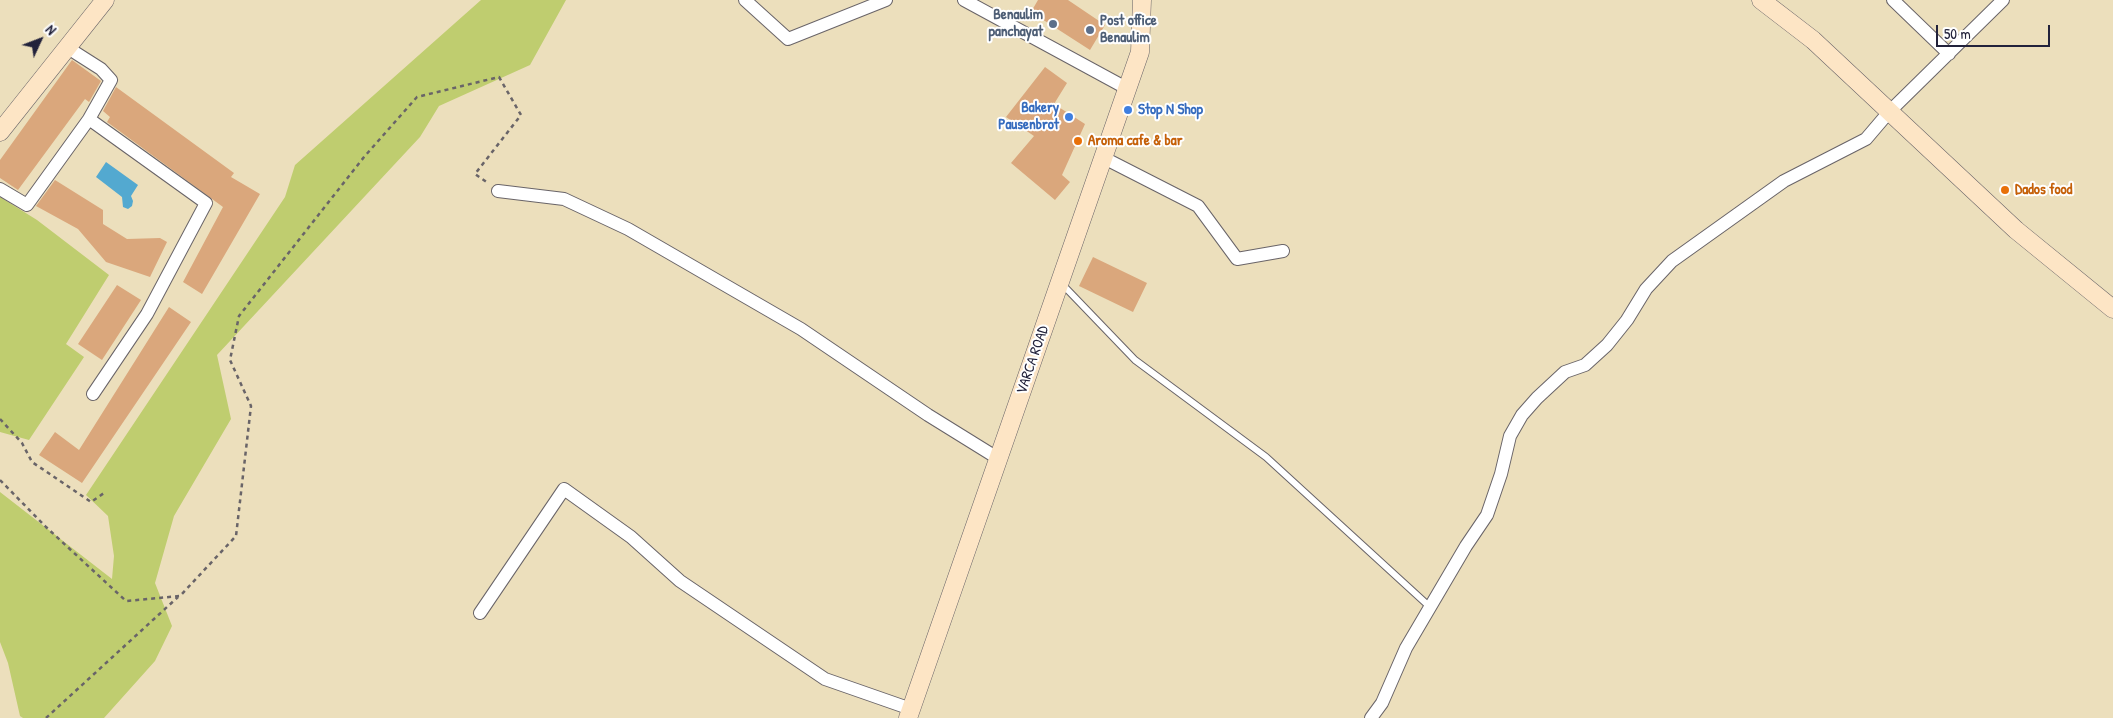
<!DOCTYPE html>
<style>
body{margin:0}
#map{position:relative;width:2113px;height:718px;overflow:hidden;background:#ecdfbc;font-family:"Patrick Hand",sans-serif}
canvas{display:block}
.north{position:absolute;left:15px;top:15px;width:50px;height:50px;-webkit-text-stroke:4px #fff;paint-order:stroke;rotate:47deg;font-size:14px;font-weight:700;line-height:20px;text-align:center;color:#22223b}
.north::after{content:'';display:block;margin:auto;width:18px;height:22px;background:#22223b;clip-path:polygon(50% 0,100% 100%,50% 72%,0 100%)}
.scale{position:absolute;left:1936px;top:25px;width:114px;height:22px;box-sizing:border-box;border:2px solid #22223b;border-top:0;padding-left:6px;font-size:15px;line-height:18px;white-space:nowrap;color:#22223b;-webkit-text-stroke:4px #fff;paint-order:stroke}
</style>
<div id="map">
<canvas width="2113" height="718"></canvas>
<div class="north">N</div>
<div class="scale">50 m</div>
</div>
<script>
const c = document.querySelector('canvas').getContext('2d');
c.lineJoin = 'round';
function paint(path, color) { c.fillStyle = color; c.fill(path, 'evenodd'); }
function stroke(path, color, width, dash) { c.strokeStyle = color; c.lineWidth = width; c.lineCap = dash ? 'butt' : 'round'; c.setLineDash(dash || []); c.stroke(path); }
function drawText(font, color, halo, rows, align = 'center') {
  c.font = font + ' "Patrick Hand",sans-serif'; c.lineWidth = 4; c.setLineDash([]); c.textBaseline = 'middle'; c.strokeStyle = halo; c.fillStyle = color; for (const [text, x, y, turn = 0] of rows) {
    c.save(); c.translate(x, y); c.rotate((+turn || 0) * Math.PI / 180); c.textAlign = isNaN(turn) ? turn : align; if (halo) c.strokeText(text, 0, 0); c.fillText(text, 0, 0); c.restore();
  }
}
paint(new Path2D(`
 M481,0h85l-36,65 -91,41 -19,31 -203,218 14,64 -57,97 -19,67 17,43 -17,35 -51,57h-81l-3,-2 -12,-53 -8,-21v-150l112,87 2,-23 -6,-40 -22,-21 199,-298 10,-32z
 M0,197l37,23 72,55 -43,69 18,13 -55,83 -29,-8z`), '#bfcd6f');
paint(new Path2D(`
 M106,162l32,23 -7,11 2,5 -1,5 -4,3 -5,-2 -1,-10 -26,-20z`), '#53a9d0');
paint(new Path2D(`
 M1038,0h30l37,25 -15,25 -59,-38z
 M72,60l29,21 -12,21 -4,-3 -67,91 -18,-12v-18z
 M1045,67l22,16 -13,21 31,20 -23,51 8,7 -15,18 -44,-37 23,-27 -28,-19z
 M116,87l118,86 -3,4 29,17 -58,100 -19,-12 40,-75 -116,-85 3,-5 -7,-6z
 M55,180l48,30v14l24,15 33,-1 7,4 -17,35 -44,-15 -28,-33 -42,-23z
 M1093,257l54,26 -14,29 -54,-26z
 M117,285l24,15 -39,60 -24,-16z
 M169,307l22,15 -109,161 -43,-28 16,-23 24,18z`), '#daa77c');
const lane = new Path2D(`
 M1061,283l74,77 131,97 164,150`);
const street = new Path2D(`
 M745,0l43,39 98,-39
 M964,0l164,89
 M1893,0l56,54
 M89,119l117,84 -59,111 -54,80
 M1104,158l94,48 39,53 46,-8
 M0,189l27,16 62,-86 22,-39 -10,-11 -33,-21
 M498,191l66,8 64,30 173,100 127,86 71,44
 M480,613l84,-124 67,48 49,44 145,98 86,30
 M1371,718l11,-15 24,-55 60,-102 21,-31 14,-41 9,-38 12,-21 15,-17 28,-26 20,-7 22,-20 20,-25 19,-31 26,-28 112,-80 82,-42 23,-27 114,-112`);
const secondary = new Path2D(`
 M1761,0l52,40 203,190 97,79
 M0,132l105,-132
 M908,718l232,-666 2,-52`);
stroke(lane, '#696468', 8);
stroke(street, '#696468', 14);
stroke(secondary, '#696468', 19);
stroke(new Path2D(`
 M0,419l22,24 10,19 59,40 13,-9
 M0,480l46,47 80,74 54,-5 56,-60 15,-130 -21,-46 9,-44 125,-159 53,-60 82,-20 22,38 -46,59 13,9
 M46,718l132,-121`), '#696468', 2.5, [4, 4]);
stroke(lane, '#fff', 6);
stroke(street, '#fff', 12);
stroke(secondary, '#fde5c5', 18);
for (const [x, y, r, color] of [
 [1053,24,5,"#5c6f8a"],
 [1090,30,5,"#5c6f8a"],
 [1128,110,5,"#3f7fe0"],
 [1069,117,5,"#3f7fe0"],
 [1078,141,5,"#e8710a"],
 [2005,190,5,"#e8710a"]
]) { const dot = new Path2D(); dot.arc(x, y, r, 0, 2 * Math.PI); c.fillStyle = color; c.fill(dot); stroke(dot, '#fff', 2); }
drawText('bold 15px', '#4e5e75', '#fff', [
 ["Benaulim",1043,15],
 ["panchayat",1043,32],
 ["Post office",1100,21,"left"],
 ["Benaulim",1100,38,"left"]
], 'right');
drawText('bold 15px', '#366cbe', '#fff', [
 ["Bakery",1059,108],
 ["Pausenbrot",1059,125],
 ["Stop N Shop",1138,110,"left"]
], 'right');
drawText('bold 15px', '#c56008', '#fff', [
 ["Aroma cafe & bar",1088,141],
 ["Dados food",2015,190]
], 'left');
drawText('15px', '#22223b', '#fff', [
 ["VARCA ROAD",1033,360,-71]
]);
</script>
